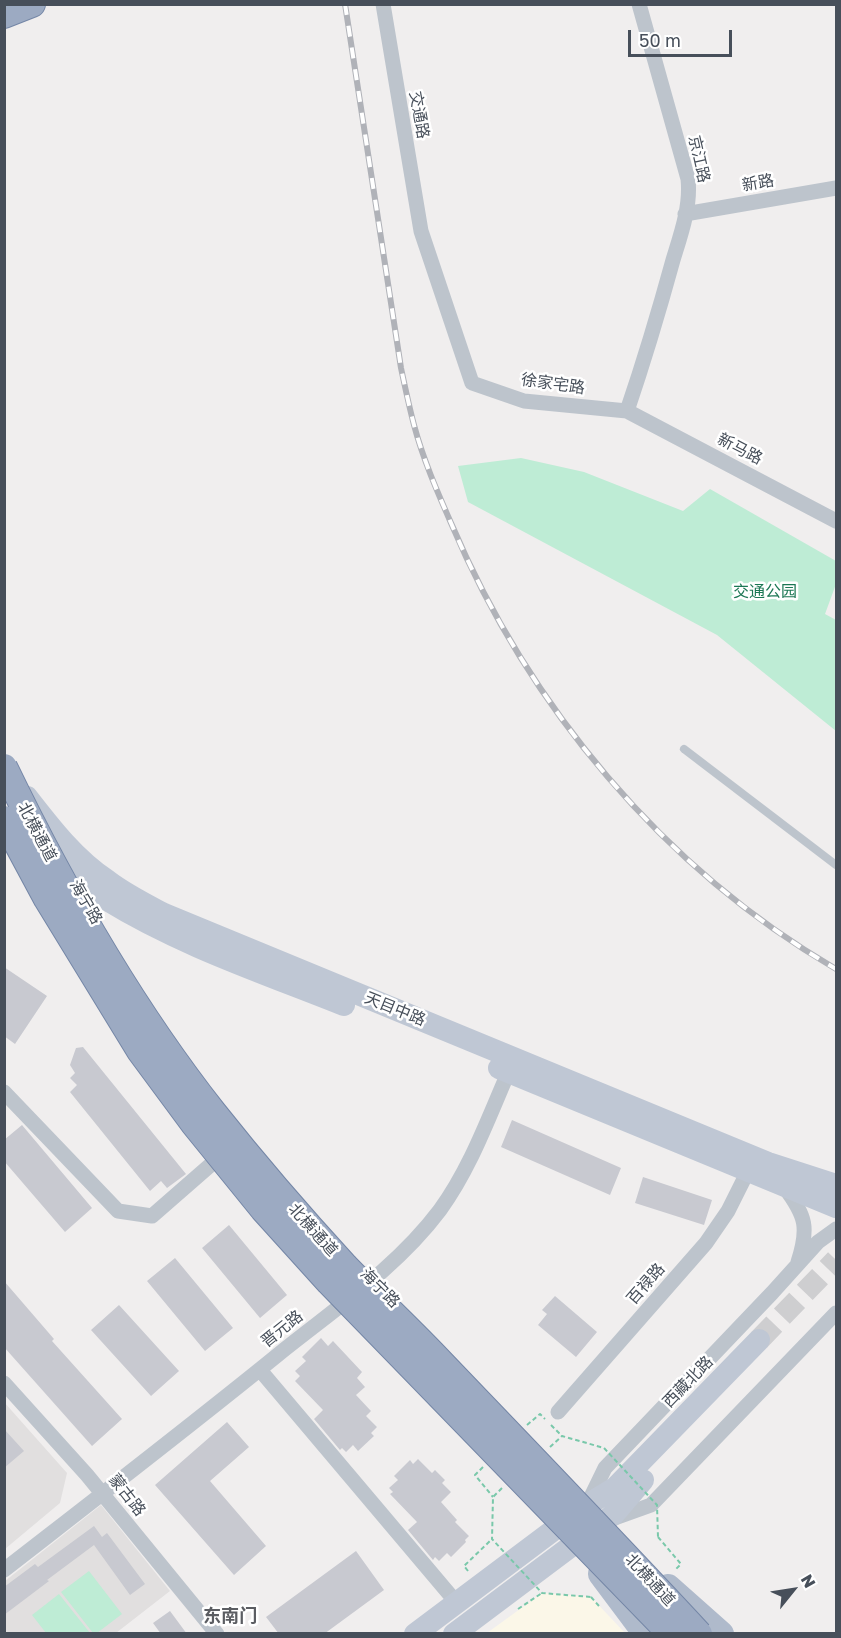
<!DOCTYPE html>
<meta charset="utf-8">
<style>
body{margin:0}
#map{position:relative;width:841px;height:1638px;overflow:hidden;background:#f0eeee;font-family:"Golos Text",sans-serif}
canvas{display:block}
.frame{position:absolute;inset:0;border:6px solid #474f5a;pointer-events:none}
.north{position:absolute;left:763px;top:1560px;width:60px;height:60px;-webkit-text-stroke:4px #fff;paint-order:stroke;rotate:60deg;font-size:16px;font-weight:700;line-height:24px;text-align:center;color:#474f5a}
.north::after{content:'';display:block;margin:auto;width:21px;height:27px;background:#474f5a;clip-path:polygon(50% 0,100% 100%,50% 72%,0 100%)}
.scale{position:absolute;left:628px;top:30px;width:104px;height:27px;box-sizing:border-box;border:3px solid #474f5a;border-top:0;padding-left:8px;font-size:18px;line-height:21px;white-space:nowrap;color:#474f5a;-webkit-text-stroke:4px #fff;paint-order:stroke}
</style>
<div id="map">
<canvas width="841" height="1638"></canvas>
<div class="frame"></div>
<div class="north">N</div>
<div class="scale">50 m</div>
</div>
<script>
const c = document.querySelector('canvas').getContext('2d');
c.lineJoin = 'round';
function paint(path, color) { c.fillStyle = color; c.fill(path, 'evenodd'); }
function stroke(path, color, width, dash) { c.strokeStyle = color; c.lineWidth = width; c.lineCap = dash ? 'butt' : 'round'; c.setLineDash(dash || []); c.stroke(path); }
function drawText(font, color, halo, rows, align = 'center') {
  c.font = font + ' "Golos Text","Noto Sans SC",sans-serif'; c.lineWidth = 5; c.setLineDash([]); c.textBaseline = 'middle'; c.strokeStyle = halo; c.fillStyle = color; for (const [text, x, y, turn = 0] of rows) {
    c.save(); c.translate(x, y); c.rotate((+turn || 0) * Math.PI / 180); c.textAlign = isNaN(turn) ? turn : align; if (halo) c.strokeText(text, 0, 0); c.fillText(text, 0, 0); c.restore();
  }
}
paint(new Path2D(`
 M542,1593l49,4 34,36h-138z`), '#fbf7e8');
paint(new Path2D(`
 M4,1402l63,71 -7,30 -55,46z
 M101,1505l69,86 -54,42 -111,1v-53z`), '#e1dfdf');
paint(new Path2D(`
 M521,458l63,14 99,39 27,-22 126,72v23l-11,30 11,6v111l-119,-96 -249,-133 -10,-36z
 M89,1571l33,43 -25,19h-4l-32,-41z
 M59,1594l31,39h-44l-14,-18z`), '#beecd5');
paint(new Path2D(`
 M4,967l43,29 -32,48 -11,-8z
 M83,1047l103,127 -19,14 -6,-7 -11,10 -80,-99 7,-7 -7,-7 5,-5 -5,-8 6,-17z
 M512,1120l109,48 -11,27 -109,-48z
 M22,1125l70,83 -27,24 -61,-71v-21z
 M643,1177l69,23 -8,25 -69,-22z
 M229,1225l58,70 -27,23 -58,-70z
 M175,1258l58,70 -28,23 -58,-70z
 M4,1281l50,58 -2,2 70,78 -30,27 -88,-99z
 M555,1296l42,36 -21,25 -38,-32 9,-11 -5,-4z
 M119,1305l60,66 -28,25 -60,-66z
 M321,1338l7,8 5,-5 29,31 -5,6 8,9 -9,8 15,16 -5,5 11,11 -6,6 3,3 -16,15 -5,-6 -7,7 -4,-4 -2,2 -26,-31 9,-9 -28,-29 5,-5 -5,-5 11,-10 -4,-4z
 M227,1422l22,25 -39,34 56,65 -32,29 -79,-90z
 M4,1429l20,22 -20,17z
 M418,1459l14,14 3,-3 10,10 -3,3 9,9 -10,10 16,18 -2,2 14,14 -4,4 1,2 -15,15 -4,-4 -8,8 -4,-4 -2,3 -25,-30 9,-8 -27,-28 3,-2 -4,-4 9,-8 -4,-4 16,-16 3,4z
 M94,1526l8,11 5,-4 38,51 -15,11 -36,-50 -47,35 2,1 -45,34v-28l31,-23 3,3z
 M356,1551l28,39 -60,44h-45l-13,-17z
 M170,1611l17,23h-26l-8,-11z`), '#c8c9d0');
stroke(new Path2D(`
 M759,1340l77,-80`), '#ceced0', 22, [22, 11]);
const trunk = new Path2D(`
 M4,15l28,-11`);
stroke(trunk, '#7486a6', 28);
stroke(new Path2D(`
 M527,1425l13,-11 5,5
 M551,1425l11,11
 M483,1467l-8,8 18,22
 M658,1537l23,27 -5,5
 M468,1571l-4,-5 28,-27
 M591,1597l8,9
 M518,1609l24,-16`), '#79c8aa', 2, [4.5, 3]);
stroke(new Path2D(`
 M684,749l152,116`), '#bdc4cc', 8);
stroke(new Path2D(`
 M383,4l38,227 51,152 52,18 103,10c17,-50 32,-100 46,-151 8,-26 18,-54 15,-81l-49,-175
 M685,214l151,-26
 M627,411l209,110
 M4,1092l114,119 34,5 63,-55
 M785,1188c21,28 24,40 13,74
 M260,1370l196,232
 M4,1383l83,92 130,159
 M558,1412l148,-169 22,-32 20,-40
 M588,1503l17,-35 167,-175 46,-51 18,-13
 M612,1519l39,-14 185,-192
 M4,1570c94,-73 189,-146 281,-221 54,-43 113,-83 155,-139 32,-44 50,-97 72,-146`), '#bdc4cc', 15);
stroke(new Path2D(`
 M27,797c24,31 48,62 81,84 17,13 37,23 56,33l604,249 68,22
 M54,863c16,14 34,25 53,37 73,45 157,73 237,105
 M499,1068l337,139
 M415,1634l172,-129 28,-17 144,-148
 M454,1634l160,-120 29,-34`), '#bfc7d4', 22);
stroke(new Path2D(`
 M601,1574l45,60
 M668,1587l53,47`), '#afbacb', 26);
stroke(trunk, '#9caac2', 26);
const rail = new Path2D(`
 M345,4l56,364c4,19 8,38 13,57 9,34 23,66 37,98 78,184 212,345 385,446`);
stroke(rail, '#b0b2b8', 6);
stroke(rail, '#fff', 4, [11]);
const trunkBridge = new Path2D(`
 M4,767c57,118 128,242 209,345 42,53 86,104 132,154 28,29 58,57 87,87 89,93 179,186 267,281
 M4,819l43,80 93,152 54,73 69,85 66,73 342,352`);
stroke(trunkBridge, '#7486a6', 28, []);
stroke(new Path2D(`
 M550,1447l12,-11 42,12 53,57 1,32
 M502,1488l-9,9 -1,42 50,54 49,4`), '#79c8aa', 2, [4.5, 3]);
stroke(trunkBridge, '#9caac2', 26);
drawText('16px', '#474f5a', '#fff', [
 ["交通路",419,115,80],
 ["京江路",699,159,77],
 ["新路",758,183,-10],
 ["徐家宅路",553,384,8],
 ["新马路",740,449,27],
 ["北横通道",37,832,62],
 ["海宁路",86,902,60],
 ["天目中路",395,1009,22],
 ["北横通道",313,1230,48],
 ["百禄路",646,1284,-49],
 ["海宁路",380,1288,45],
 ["晋元路",282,1329,-39],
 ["西藏北路",688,1382,-46],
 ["蒙古路",127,1495,52],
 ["北横通道",650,1580,47]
]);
drawText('16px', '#1c7754', '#fff', [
 ["交通公园",765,592]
]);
drawText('bold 18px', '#5b5d62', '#fff', [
 ["东南门",230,1616]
]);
</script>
